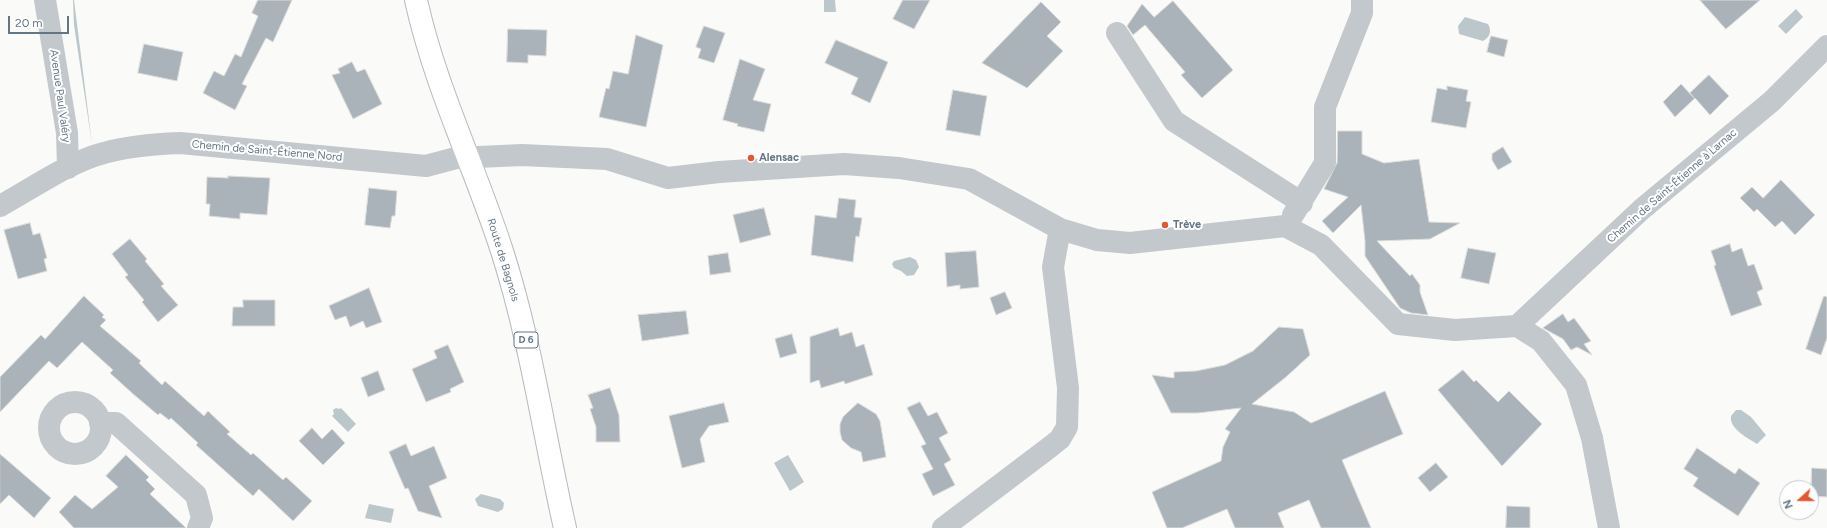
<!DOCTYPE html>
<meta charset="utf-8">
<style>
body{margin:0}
#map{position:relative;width:1827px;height:528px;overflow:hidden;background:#fafaf8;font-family:Figtree,sans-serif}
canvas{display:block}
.north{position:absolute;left:1779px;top:480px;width:40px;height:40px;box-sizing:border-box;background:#fff;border:1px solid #c1c8cd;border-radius:50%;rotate:249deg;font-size:11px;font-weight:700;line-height:16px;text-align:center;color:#657683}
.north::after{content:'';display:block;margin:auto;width:14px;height:18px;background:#e4572e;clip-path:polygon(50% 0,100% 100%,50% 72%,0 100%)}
.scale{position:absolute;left:8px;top:16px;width:61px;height:18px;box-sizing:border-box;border:2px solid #657683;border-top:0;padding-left:5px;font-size:12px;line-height:14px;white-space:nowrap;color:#657683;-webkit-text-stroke:3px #fff;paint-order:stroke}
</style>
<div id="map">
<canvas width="1827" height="528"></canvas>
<div class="north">N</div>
<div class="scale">20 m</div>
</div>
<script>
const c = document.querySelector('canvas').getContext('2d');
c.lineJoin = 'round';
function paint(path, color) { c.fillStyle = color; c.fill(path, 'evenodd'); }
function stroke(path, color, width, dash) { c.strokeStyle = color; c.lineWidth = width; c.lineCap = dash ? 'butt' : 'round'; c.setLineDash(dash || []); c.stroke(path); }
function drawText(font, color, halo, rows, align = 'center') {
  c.font = font + ' Figtree,sans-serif'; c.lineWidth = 4; c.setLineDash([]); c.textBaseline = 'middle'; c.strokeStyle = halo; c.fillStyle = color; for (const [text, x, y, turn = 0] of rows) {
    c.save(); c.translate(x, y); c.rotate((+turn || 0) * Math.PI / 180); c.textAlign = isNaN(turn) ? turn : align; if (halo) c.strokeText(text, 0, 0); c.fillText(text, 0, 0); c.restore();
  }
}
paint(new Path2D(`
 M73,0h1l18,144 -18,-119z
 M824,0h11l1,12h-12z
 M1796,9l7,8 -17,17 -8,-8z
 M1465,17l23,7c4,7 2,13 -5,17l-24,-7 -1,-8z
 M910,257l6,3 3,7 -5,8 -7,1 -6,-5 -7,-3 -2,-4 2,-3z
 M336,408l3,1 2,-1 15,16 -8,8 -16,-16 2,-2 -1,-4z
 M1736,410h5l10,7 15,18 -9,9c-9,-6 -28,-15 -26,-28z
 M788,455l16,27 -14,9 -16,-28z
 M481,494l19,5 4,4 -1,6 -5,3 -20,-6 -3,-7z
 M369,504l25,5 -3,14 -26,-5z`), '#bbc7cb');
const building = new Path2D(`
 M258,0h34l-19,42 -7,-4 -24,46 5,2 -12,24 -32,-17 11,-22 10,5 11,-22 6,3 17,-41 -6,-3z
 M903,0h27l-16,29 -21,-10z
 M1700,0h60l-34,29z
 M1173,1l60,69 -31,28 -21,-23 4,-3 -40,-47 -12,10 -6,-9 15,-22 12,13z
 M1041,2l20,20 -14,14 16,15 -36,37 -45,-25z
 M704,26l21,7 -11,30 -16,-5 3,-9 -5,-2z
 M508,29l39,1 -1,26 -18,-1v8l-21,-1z
 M636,35l27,10 -17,82 -47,-10 7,-29 3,1 4,-18 15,3z
 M1491,36l17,4 -4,17 -17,-5z
 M836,40l52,22 -18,41 -19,-9 7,-16 -33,-15z
 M144,44l39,8 -6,29 -39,-8z
 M740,59l25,10 -12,31 18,4 -7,28 -27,-6 1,-2 -15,-4z
 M352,62l5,10 8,-3 17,35 -29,15 -21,-44 8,-2 -2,-4z
 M1709,75l20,21 -19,19 -15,-17 -20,19 -12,-15 18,-18 13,14 -4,-5z
 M1447,86l21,4 -2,11 5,1 -5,26 -35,-6 6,-34 10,2z
 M953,90l34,6 -7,40 -34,-6z
 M1338,131h24v23l22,9 35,-4 10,63 31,1 -30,16 -53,2 33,35 2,-2 8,11v7l8,23 -17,-2 -11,-5 -35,-52v-15l-4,-36 -28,28 -11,-12 26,-24 -24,-8 13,-26z
 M1503,147l9,15 -14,8 -6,-10v-6z
 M228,176l42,2 -3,37 -27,-2v6l-31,-3 1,-12h-4l1,-27 21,1z
 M1781,180l34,35 -20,20 -13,-14 -7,6 -18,-18 -3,3 -14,-14 12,-11 11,11z
 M369,188l28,3 -2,25h-3l-2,12 -25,-3z
 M839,198l17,2 -2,17 8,1 -3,19 -3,-1 -3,26 -42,-7 4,-40 21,3z
 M764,208l7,27 -31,8 -7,-28z
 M30,223l3,12 7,-2 7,25 -3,1 3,12 -29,8 -14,-49z
 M130,239l17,20 -2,2 19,23 -3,2 17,19 -20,17 -16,-20 2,-2 -19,-23 3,-2 -16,-21z
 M1730,244l2,8 10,-4 6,18 6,-2 9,25 -6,3 5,13 -31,11 -17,-50 2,-1 -5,-14z
 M1468,248l28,5 -7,31 -28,-6z
 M976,251l3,36 -19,2v-4l-13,2 -2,-34z
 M728,253l3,19 -21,3 -2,-19z
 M369,288l13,34 -16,6 -3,-7 -13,6 -4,-11 -11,4 -6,-14z
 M1005,292l7,16 -16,7 -6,-17z
 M84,296l20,19 -2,2 4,3 -6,6 41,35 -2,2 23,22 3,-4 39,35 4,-5 22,21 -3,2 24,21 2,-2 30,27 3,-3 26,24 -19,20 -34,-32 -6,7 -57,-51 2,-2 -27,-25 -2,2 -9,-7 -2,2 -26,-22 -22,-20 3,-3 -31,-28 -25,26 -8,-7 -49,51v-35l41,-42 4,4z
 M1824,296l3,1v41l-6,17 -15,-6z
 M243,300h32v26h-43l1,-19h10z
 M686,311l3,23 -47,7 -4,-26z
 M1563,314l5,8 6,-4 17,23 -7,3 8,11 -15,-8 -6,3 -8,-11 -20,-11z
 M1279,327l24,2 7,26 -24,22 -34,27 42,8 17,11 74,-32 18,43 -61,26 29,68h-50l-12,-28 -31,13 6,15h-49l-8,-19 -45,19h-15l-15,-36 69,-31 2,-14 7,-15 -5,-3 16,-21 -43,5h-27l-19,-38 22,3v-6l22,-1 29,-6 28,-14z
 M838,328l2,8 12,-4 4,15 8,-3 9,31 -28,9 -1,-3 -23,7 -2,-8 -9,3v-46z
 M792,334l5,19 -17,5 -5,-19z
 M448,345l16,37 -14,7 1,3 -25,10 -14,-33 25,-11 -3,-7z
 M1463,370l11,12 2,-2 22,22 11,-11 33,33 -40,42 -64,-76z
 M378,371l7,19 -17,7 -7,-19z
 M610,388l9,27 1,27h-24v-15l-6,-18 3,-1 -5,-13z
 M920,402l8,14 9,-4 11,21 -9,5 12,22 -7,4 11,21 -22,11 -11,-22 11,-5 -12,-23 5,-2 -19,-36z
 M724,403l5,19 -20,4 -9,13 5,23 -23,6 -13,-52z
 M858,403l18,11 4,7 6,36 -23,5 -2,-10 -10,-4 -9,-8 -2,-8v-8l3,-7z
 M312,428l10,11 10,-10 13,14 -22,22 -24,-24z
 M406,444l5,12 23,-10 13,32 -18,8 13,32 -24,-7 -10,-23 -3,1 -16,-37z
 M1697,448l38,26 4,-6 21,15 -22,33 -45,-30 5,-8 -14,-9z
 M0,454l51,44 -17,20 -25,-23 -9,9z
 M126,455l23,22 -3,3 9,9 -5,5 36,34h-112l-15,-16 16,-17 17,14 26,-22 -12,-11z
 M1436,463l12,14 -18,15 -12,-14z
 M1812,468l15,1v28l-16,-1z
 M1507,506l23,1v21h-24z`);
paint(building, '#aab3b9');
stroke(building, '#dcdcda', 1);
const major = new Path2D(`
 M416,0c19,87 59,167 86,251 29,90 42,185 63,277`);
stroke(major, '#b5babe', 24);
stroke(new Path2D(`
 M45,0l22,133 1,35
 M1117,33l57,88 128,82
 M0,206c31,-17 71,-45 104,-53 25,-7 50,-9 76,-10l246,23 30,-8 66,-3 85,4 61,19 51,-6 125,-8 55,4 70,11 91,50 37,11 33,3 155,-17 36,19 77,79 57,6 62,-4 24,15 35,44 16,53 17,90
 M1293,215l32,-52v-56l37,-94v-13
 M1517,326l125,-117 130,-108 55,-55
 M49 428a26 26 0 1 1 52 0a26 26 0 1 1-52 0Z
 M100,423h16l80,72 6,23 -4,10
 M943,528l107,-81 10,-8 7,-12 1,-39 -15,-121 7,-38`), '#c3c8cc', 22);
stroke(major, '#fff', 22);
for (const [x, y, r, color] of [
 [751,158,4,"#e4572e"],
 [1165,225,4,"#e4572e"]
]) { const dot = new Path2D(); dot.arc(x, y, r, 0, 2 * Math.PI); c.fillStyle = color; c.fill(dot); stroke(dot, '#fff', 1.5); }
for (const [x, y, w] of [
 [526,340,24]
]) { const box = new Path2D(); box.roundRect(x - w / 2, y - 8, w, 16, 3); c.fillStyle = '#fff'; c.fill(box); stroke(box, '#657683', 1); }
drawText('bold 10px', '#657683', null, [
 ["D 6",526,340]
]);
drawText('11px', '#657683', '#fff', [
 ["Avenue Paul Valéry",60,96,82],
 ["Chemin de Saint-Étienne Nord",267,151,5],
 ["Chemin de Saint-Étienne à Larnac",1672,186,-41],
 ["Route de Bagnols",503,260,73]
]);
drawText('bold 11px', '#657683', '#fff', [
 ["Alensac",759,158],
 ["Trève",1173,225]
], 'left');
</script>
